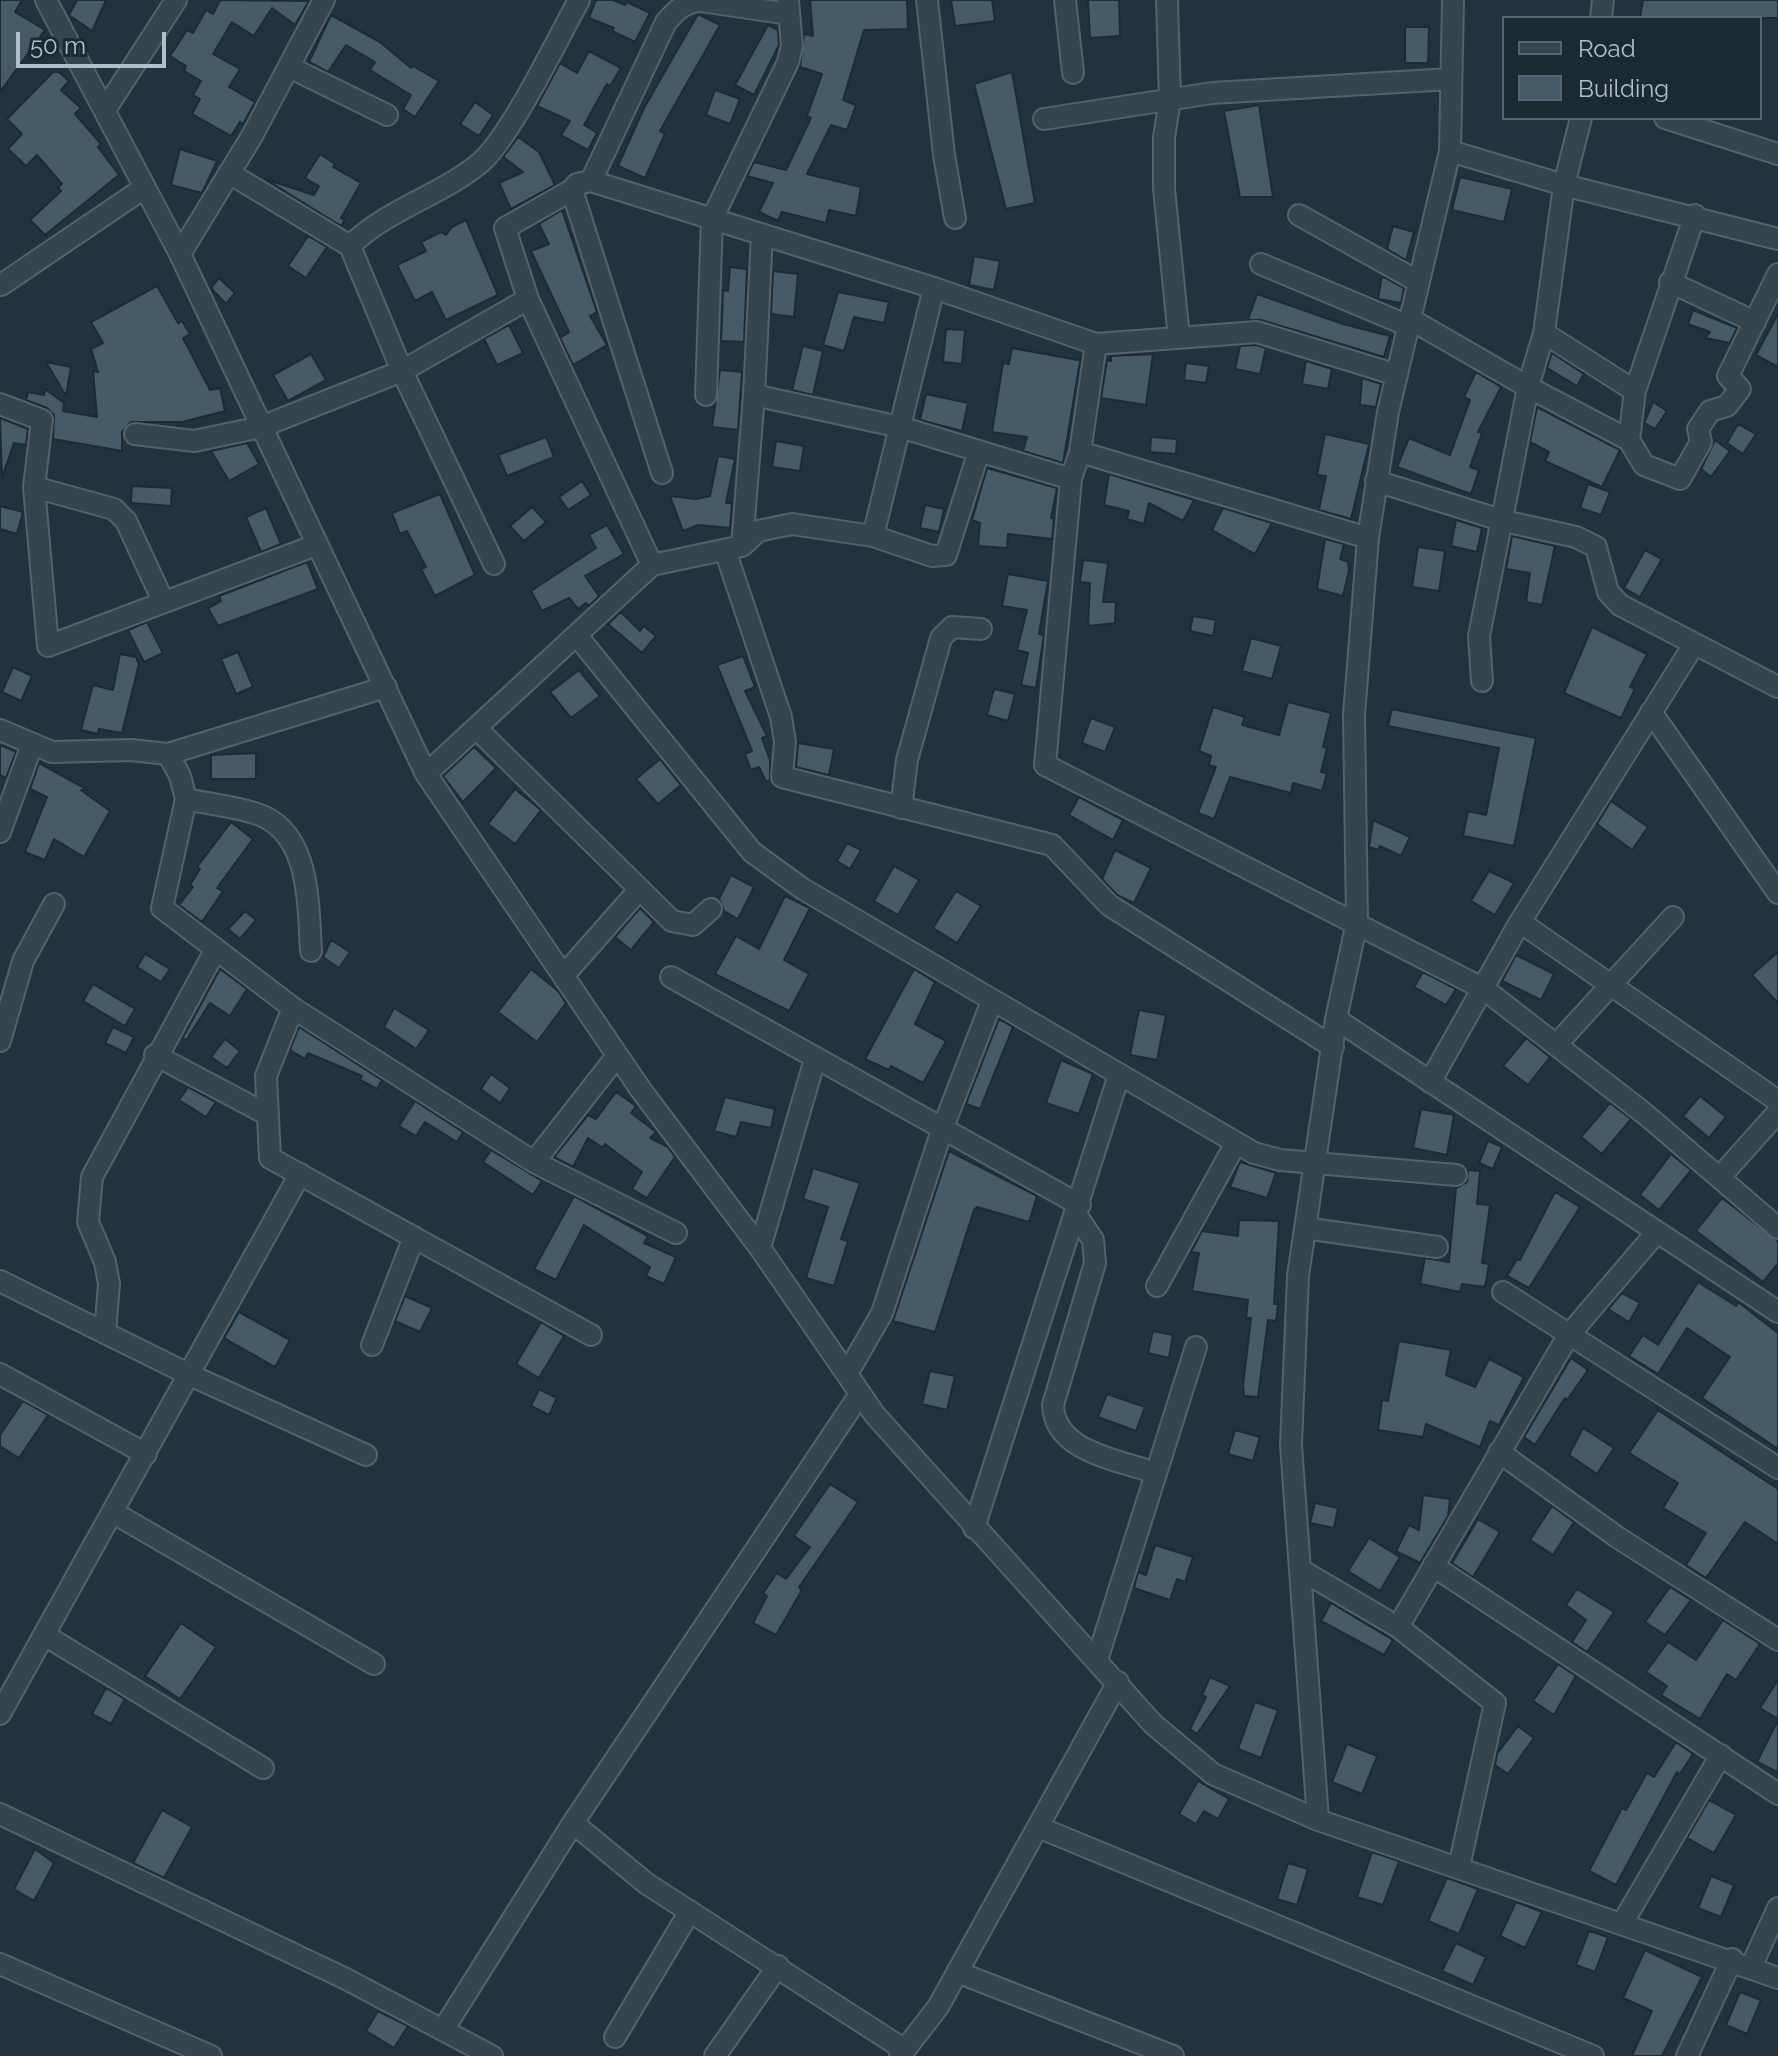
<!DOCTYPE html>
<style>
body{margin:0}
#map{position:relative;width:1778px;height:2056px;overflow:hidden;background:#22333e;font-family:Raleway,sans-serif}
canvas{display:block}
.legend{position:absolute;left:1502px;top:16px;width:260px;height:104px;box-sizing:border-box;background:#1b2933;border:2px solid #57656f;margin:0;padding:10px 14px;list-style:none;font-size:24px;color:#b1bfca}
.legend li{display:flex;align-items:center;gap:16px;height:40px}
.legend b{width:40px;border:2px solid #57656f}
.scale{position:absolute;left:16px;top:32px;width:150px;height:36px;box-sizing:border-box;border:4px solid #b1bfca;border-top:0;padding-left:10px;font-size:24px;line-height:28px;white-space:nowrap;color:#b1bfca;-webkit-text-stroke:6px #1b2933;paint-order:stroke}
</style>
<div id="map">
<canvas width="1778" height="2056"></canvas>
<ul class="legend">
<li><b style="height:10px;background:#36444e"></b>Road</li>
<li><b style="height:22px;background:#475a68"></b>Building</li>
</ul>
<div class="scale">50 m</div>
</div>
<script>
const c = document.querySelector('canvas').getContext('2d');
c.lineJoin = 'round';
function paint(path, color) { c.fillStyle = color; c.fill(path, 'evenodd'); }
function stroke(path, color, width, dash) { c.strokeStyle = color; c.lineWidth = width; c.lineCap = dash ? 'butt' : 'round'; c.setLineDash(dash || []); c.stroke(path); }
const building = new Path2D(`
 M0,0h22l-7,12 30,18 -45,62z
 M77,0h29l-14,31 -23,-16z
 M220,0l89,1 -14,24 -23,-17 -18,28 -22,-14 -19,32 27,15 -11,18 26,15 -12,22 -3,-2 -9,14 -39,-22 8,-15 -7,-4 8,-14 -17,-10 2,-5 -16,-10 17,-26 6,3 13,-23 7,4z
 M596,0h17l12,5 2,-3 23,11 -15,29 -23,-11 2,-3 -25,-10z
 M810,0h97l1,29 -44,1 -21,70 13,5 -9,25 -16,-5 -24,49 54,13 -5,29 -27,-6 -3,13 -44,-11 -4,9 -19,-9 14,-29 -26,-7 7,-14 32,8 25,-52 -4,-2 15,-42 -22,-7 4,-33 9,2z
 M951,0h41l3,21 -40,5z
 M1088,0h31l1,36 -30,2z
 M1643,0h135v18h-138z
 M698,14l22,11 -60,106 5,3 -20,44 -27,-12 26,-58z
 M331,15l49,27 31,26 2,-2 26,15 -24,36 -12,-8 8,-14 -41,-25 5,-8 -29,-17 -18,27 -19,-10z
 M768,25l10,5 1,15 -25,50 -19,-10z
 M1405,27h24l-1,36h-23z
 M589,51l32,17 -11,18 -3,-2 -23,41 13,8 -9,17 -27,-15 9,-14 -33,-15 23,-43 17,10z
 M53,72h6l10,9 -8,9 20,18 -6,6 26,30 -3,3 21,28 -74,60 -15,-15 31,-29 -3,-4 4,-3 -25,-29 -11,11 -18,-17 14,-15 -15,-15z
 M1012,72l23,131 -29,6 -32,-125z
 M715,90l25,9 -10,25 -24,-9z
 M475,102l18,13 -14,21 -19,-12z
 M1259,105l14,92h-33l-16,-86z
 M518,137l21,15 16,33 -44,24 -12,-26 24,-11 -20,-15z
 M180,149l37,12 -15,32 -31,-8z
 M320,154l15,10 -2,3 28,16 -20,35 4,2 -4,6 -76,-47 49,16 5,-9 -14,-8z
 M1460,177l52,12 -8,33 -52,-12z
 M562,210l35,102 -7,4 17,29 -34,20 -13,-27 9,-6 -38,-81 18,-7 -10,-20z
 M466,220l32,75 -52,25 -14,-28 -17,9 -18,-36 29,-14 -5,-9 20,-10 5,3 6,-8z
 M1393,226l21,6 -8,28 -19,-11z
 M308,236l19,11 -21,31 -18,-12z
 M974,256l26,5 -6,29 -25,-5z
 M730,267l17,2 -3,73 -23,-1 2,-51 5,1z
 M773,271l25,3 -4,43 -23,-3z
 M1382,276l22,12 -3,15 -23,-4z
 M219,278l16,15 -9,11 -15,-16z
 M157,286l21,37 4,-2 8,13 -7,4 27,52 10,-2 5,23 -43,11h-51l-9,10v19l-69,-12 1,-24 -7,-7 -21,-8 2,-8 16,3 1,-6 19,14 -1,8 34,6 -4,-46 5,1 -7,-23 12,-6 -12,-21z
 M838,292l51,10 -5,21 -30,-6 -10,34 -21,-6z
 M1257,294l86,30 47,12 -6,21 -123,-37h-13z
 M1693,310l44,18 -7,15 -25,-5 5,-6 -22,-8z
 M1778,314v53l-22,-12z
 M509,325l14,28 -26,12 -13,-26z
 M946,329l19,1 -3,34 -19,-2z
 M1256,345l10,3 -6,26 -25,-5 5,-23z
 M803,346l20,5 -10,44 -21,-5z
 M1012,348l66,12 3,-4 -18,107 -40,-12 4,-14 -35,-5 11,-69 6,1z
 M1552,353l32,21 -7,12 -30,-18z
 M311,354l15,26 -38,21 -15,-26z
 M1153,354l-7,51 -45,-7 6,-38 4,1v-5z
 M1306,361l26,8 -4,20 -26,-5z
 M46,362l25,5 -5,29z
 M1186,363l23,3 -3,17 -22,-3z
 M720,370l22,2 -4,58 -26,-3z
 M1476,372l25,15 -23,45 4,1 -12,34 9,3 -8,24 -74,-27 12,-29 41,17 20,-55 -6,-3z
 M1362,378l19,6 -5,23 -16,-2z
 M926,394l42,9 -6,28 -42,-11z
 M1653,402l14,9 -12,18 -11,-6z
 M1537,407l83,43 -18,37 -57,-26 4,-9 -19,-10z
 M0,418l28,11 -2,16 -12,-2 -12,34z
 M1738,424l18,10 -13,20 -16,-11z
 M1325,434l44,10 -18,75 -32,-9 7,-34 -9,-1z
 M546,437l8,20 -47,19 -9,-21z
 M1151,437l26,2 -1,15 -26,-2z
 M1715,440l15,11 -19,26 -10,-8z
 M776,441l28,5 -4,25 -28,-4z
 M247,443l12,21 -30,17 -18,-30z
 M718,456l17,3 -9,44h6l-2,25 -32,-3 -15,6 -13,-35 26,3 14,-3z
 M987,468l70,20 -6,30h3l-2,21 -44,-5 -1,14 -29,-2 2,-23 -8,-3z
 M1109,474l85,26 -11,21 -34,-18 -5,21 -17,-5 2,-8 -25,-6z
 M582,481l9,14 -23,15 -9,-13z
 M1588,484l22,8 -9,23 -21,-7z
 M132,486l40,2 -1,18 -40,-3z
 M440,494l35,81 -40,21 -14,-27 5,-2 -19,-36 -7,3 -8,-21z
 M925,505l19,4 -5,23 -19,-4z
 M0,506l23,6 -6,22 -17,-5z
 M532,507l14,15 -22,19 -14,-15z
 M266,508l15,36 -20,8 -15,-35z
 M1223,508l49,15 -17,31 -43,-24z
 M1456,520l26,8 -5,24 -26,-6z
 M607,525l17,29 -39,22 14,20 -10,10 -3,-3 -8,6 -9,-11 -27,13 -11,-20 65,-43 -7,-13z
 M1512,536l43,10 -13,59 -16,-3 4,-29 -24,-4z
 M1325,539l19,5 -4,15 8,3 1,8 -6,26 -26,-7z
 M1418,547l27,4 -6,40 -27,-4z
 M1645,550l17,9 -22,38 -16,-9z
 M1083,560l25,3 -5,39h13l-1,21 -27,3 2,-43 -10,-1z
 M307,562l11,27 -100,37 -10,-18 13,-7 -2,-5z
 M1008,574l40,7 -9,53 5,1 -8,53 -15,-3 7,-32 -11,-3 10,-40 -25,-4z
 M621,612l19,19 4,-5 12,10 -14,17 -34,-29z
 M1193,616l23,4 -3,16 -23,-5z
 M147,622l16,31 -19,9 -16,-32z
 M1592,627l55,27 -17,33 5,2 -14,29 -57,-25z
 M1251,638l30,8 -9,33 -30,-8z
 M238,652l15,35 -17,7 -15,-35z
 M120,654l16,3 3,7 -17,69 -23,-4 -1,5 -17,-4 12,-45 20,5z
 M743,656l12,31 -10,4 22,45 -5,2 8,22v20l-4,2 -7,-15 -8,3 -6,-16 7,-3 -35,-86z
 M13,667l19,9 -11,25 -19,-9z
 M579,670l21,26 -29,22 -21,-26z
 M994,689l21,5 -7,27 -21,-6z
 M1288,702l43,11 -8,34 4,1 -6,24 6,1 -5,18 -29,-8 -2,10 -61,-16 -16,42 -16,-6 18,-46 -7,-2 2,-9 -12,-5 14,-44 32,10 -3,8 37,10z
 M1392,709l144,29 -22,108 -51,-10 5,-25 18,4 13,-67 -111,-22z
 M1091,718l24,9 -10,25 -23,-9z
 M798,743l36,6 -5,26 -33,-8z
 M0,745l16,7 -10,26 -6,-3z
 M474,747l22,21 -33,34 -20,-26z
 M256,753v26h-45v-24z
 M660,759l21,26 -23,19 -22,-25z
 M39,763l49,27h-7l29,21 -26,46 -30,-18 -9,21 -20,-8 22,-55 -17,-8z
 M515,789l26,21 -26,34 -27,-20z
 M1079,797l44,23 -10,20 -44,-25z
 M1611,801l37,26 -16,23 -35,-26z
 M1373,820l37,17 -9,19 -21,-10 -2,4 -9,-3z
 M231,822l22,17 -36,49 6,3 -21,31 -23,-17 14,-18 -3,-2 10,-16 -3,-2z
 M847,843l14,7 -11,19 -13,-8z
 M1115,850l36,18 -17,35 -17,-8 -15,-16z
 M894,866l25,14 -21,35 -24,-14z
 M1489,871l25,12 -19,32 -24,-14z
 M731,875l23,12 -16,32 -14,-8 -5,-12z
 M956,891l25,15 -24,37 -24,-15z
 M785,896l25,12 -26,52 25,14 -20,37 -74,-37 21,-38 23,13z
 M640,908l14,14 -23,28 -16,-13z
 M245,911l11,9 -16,19 -12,-10z
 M331,940l19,12 -11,16 -16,-11z
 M1778,952v51l-26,-28z
 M145,954l25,15 -9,13 -24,-15z
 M1516,955l38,19 -13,26 -39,-19z
 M220,969l27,20 -17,27 -20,-13 -23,36h-5z
 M531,969l27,22 8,12 -29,39 -39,-30z
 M914,969l21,13 -20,42 31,17 -23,42 -32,-17 -2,4 -24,-11z
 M1423,972l33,17 -10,16 -32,-18z
 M93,984l42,25 -10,17 -42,-25z
 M394,1008l35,22 -13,19 -32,-22z
 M1139,1010l27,5 -9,45 -27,-5z
 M999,1019l14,8 -33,82 -14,-5z
 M113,1027l21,10 -8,16 -21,-10z
 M299,1027l83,53 -5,9 -17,-9 2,-4 -54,-23 -3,6 -15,-9z
 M1526,1038l24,19 -22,28 -25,-19z
 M225,1039l15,12 -13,17 -16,-11z
 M1061,1060l32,14 -14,40 -33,-11z
 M491,1074l19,14 -10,15 -19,-14z
 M188,1087l28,15 -10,15 -27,-17z
 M616,1092l20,14 -5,7 25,19 -6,6 18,9 7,10 -28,41 -15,-9 10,-17 -37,-28 -2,4 -15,-10 -15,29 -19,-10 34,-42 8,4z
 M1700,1096l26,21 -17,21 -26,-22z
 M725,1097l50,12 -4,19 -30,-6 -5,15 -22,-6z
 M415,1101l48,31 -6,10 -32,-20 -9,14 -17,-10z
 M1610,1103l21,16 -29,35 -21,-17z
 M1421,1109l33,6 -7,40 -34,-7z
 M1488,1141l14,6 -9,22 -14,-6z
 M491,1150l51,31 -9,14 -50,-33z
 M949,1151l88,45 -8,26 -52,-15 -3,3 -39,122 -42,-11z
 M1671,1154l20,16 -32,40 -19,-15z
 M1240,1162l36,11 -9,25 -37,-11z
 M813,1168l47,15 -19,56 7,2 -14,45 -28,-8 22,-71 -25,-8z
 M1468,1170l12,1 -3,33 13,1 -8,58 7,1 -4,23 -23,-3 -2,8 -40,-8 5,-26 24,4 7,-74 11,-6z
 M1555,1192l25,15 -51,81 -22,-12 10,-17 3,1z
 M574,1196l74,40 -4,7 32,14 -12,27 -18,-8 4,-9 -66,-42 -28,55 -22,-11z
 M1722,1198l56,43v22l-15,19 -67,-51z
 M1239,1220l40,1 -5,83h4l-2,17 -8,-1 -10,77 -14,-1 -1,-10 8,-68h-5l2,-18 -56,-9 7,-38 -8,-1 11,-21 36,5z
 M1698,1282l38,24 2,-4 40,31v116l-76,-51 28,-41 -43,-29 -29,46 -29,-18 14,-21 15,10z
 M1622,1293l18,10 -11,19 -21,-13z
 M405,1296l27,12 -12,24 -25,-11z
 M239,1312l51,28 -15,27 -51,-29z
 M541,1322l23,14 -25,42 -23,-14z
 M1153,1331l20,4 -4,23 -21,-5z
 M1399,1341l52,9 -5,25 29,12 14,-28 35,18 -25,48 -9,-4 -10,26 -54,-23 -3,13 -45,-7 4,-30 6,1z
 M1571,1358l17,12 -21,30 -2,-2 -30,47 -11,-8z
 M930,1371l25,5 -8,34 -25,-6z
 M539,1389l18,9 -8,17 -18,-9z
 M1107,1394l38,13 -9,24 -38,-14z
 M23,1401l25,14 -29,43 -19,-12v-11z
 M1658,1410l120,79v55l-33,-22 -39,56 -20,-13 20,-32 -43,-25 15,-25 -49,-30z
 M1583,1428l31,20 -17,26 -28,-19z
 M1235,1430l25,7 -7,24 -25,-7z
 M830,1484l28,18 -59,85 3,3 -26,45 -23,-12 14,-27 -4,-3 14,-20 9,6 24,-32 -16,-11z
 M1423,1495l27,4 -2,17 -28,47 -24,-12 13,-26 10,5z
 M1315,1503l23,5 -4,20 -24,-5z
 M1552,1506l22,16 -21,33 -23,-15z
 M1478,1519l22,13 -27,45 -21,-14z
 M1369,1538l31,19 -20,34 -32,-20z
 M1155,1545l38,12 -8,25 -8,-3 -7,21 -36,-12 4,-16 8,3z
 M1670,1587l21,13 -26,35 -20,-13z
 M1577,1589l37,23 -27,40 -15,-10 14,-22 -20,-15z
 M1331,1603l62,37 -9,15 -63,-34z
 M1723,1620l37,24 -24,36 -9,-6 -27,45 -39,-24 6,-9 -21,-14 22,-30 28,18z
 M181,1623l35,24 -36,52 -35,-23z
 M1558,1664l18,12 -22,39 -21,-14z
 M1210,1677l20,9 -33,48 -7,-5 16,-32 -4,-2z
 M1778,1680v39l-18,-11z
 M106,1688l19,11 -14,25 -19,-10z
 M1255,1702l23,8 -17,48 -23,-9z
 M1778,1720v52l-21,-10z
 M1518,1726l16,12 -26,36 -13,-9 2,-11z
 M1676,1742l17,12 -13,20 -3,-2 -61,113 -27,-14 33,-63 4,2 21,-37 7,4z
 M1347,1744l30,12 -15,38 -30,-12z
 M1198,1781l31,18 -11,20 -14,-8 -8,13 -17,-10z
 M1709,1800l27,15 -22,38 -27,-15z
 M162,1810l30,17 -28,51 -31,-15z
 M35,1849l19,14 -20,38 -20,-12z
 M1372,1852l27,9 -16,44 -26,-8z
 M1288,1863l20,6 -11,36 -20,-6z
 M1711,1876l23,9 -13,32 -23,-9z
 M1447,1878l31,11 -19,45 -31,-13z
 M1516,1902l26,10 -17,36 -25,-12z
 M1589,1931l19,6 -13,35 -19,-7z
 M1456,1943l30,14 -13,28 -31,-14z
 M1645,1950l57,27 -40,79h-30l20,-45 -29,-13z
 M1740,1992l21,8 -14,34 -21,-9z
 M378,2011l30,15 -14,22 -28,-17z`);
paint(building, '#475a68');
stroke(building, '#1d2b35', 2);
const minor = new Path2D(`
 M46,0l134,254 246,520 215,316 119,158 115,167 278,309 60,50 105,46
 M927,0l17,155 11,63
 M1065,0l8,73
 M1167,0l3,100 -6,37v52l15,149
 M1453,0l-3,151 114,34 214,54
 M1601,18l2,-18
 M289,67l98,48
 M105,110l71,-110
 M1665,118l113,36
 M1044,119l168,-26 239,-14
 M1450,151l-62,261 -20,126 -14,177 3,207 -21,97 -38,257 -7,169 27,375 460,158
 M229,173l121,73
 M591,181l75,-159c11,-12 18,-20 35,-21l88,13
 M572,190l90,283
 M1299,215l120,67
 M762,235l-8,160 146,32 171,52
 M180,254l72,-118 72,-136
 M1261,264l148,62
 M1670,282l85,40
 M1,285l143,-97
 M1410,319l118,68 101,53 15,25 36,14 21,-37 -3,-13 12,-18 17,-5 13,-17 -12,-13 50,-102
 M1544,333l91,58
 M1096,344l-16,108 -9,27 -26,286 439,224 161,125 133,114
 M706,395l6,-176 76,-157 4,-16 -4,-46
 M0,404l42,16 -8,67 14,159 268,-101
 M135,434l59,7 67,-14 141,-56 126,-72
 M1629,440l6,-49 60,-176
 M1080,452l288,86
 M1376,481l128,40 72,16 20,10 12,45 12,13 158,82
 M34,487l80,22 12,12 37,80
 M873,536l59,20 14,-1 33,-104
 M742,546l12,-151
 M725,550l56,167 4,25 -3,35 270,68 57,60 224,142
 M494,564l-92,-193 -52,-125c37,-37 90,-50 130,-83 30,-25 78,-125 99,-163
 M652,565l-124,-266 -23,-71 67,-38 5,-6 14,-3 343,107 162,56 161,-12 140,43
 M578,637l174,215 51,37 451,264 26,7 176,15
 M1482,681l-3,-45 49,-249 16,-54 20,-148 17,-67
 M1651,712l127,181
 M476,728l196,193 21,4 18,-16
 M0,730l52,22 79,-2 37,4 218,-67
 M168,754l12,22 6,23 -24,109 131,100 241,154 142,71
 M426,774l226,-209 90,-19 16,-15 34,-7 81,12 61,-248
 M186,799c22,5 46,7 68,14 57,16 54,91 57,138
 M901,808l6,-48 34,-122 11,-11 29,2
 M0,832l32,-87
 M1520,922l258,179
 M564,975l75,-85
 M671,977l409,228
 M293,1008l-27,68 4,82 321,177
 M1336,1019l442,293
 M0,1041l23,-80 31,-57
 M1556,1045l117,-128
 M155,1055l113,60
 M1430,1082l90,-160 173,-276
 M534,1162l83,-106
 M1720,1177l58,-65
 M1075,1213l18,27 2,23 -42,142c1,47 66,55 103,68
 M1305,1228l132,19
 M760,1248l55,-189
 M0,1281l190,94 176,80
 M1157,1286l79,-143
 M1503,1292l275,176
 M105,1333l4,-49 -4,-22 -17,-40 4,-45 124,-228
 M372,1345l42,-108
 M0,1374l146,80
 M847,1374l35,-61 60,-183 50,-129
 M1499,1452l118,85 161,103
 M114,1513l260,151
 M974,1528l145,-453
 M1433,1566l345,228
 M1301,1570l97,57 170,-291 88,-103
 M1398,1627l97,76 -36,164
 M46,1636l217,132
 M1097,1660l99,-313
 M0,1714l300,-540
 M0,1814l346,165 146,77
 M573,1823l74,61 258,166
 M1038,1827l555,229
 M1623,1922l98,-167
 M0,1964l211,92
 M1751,1967l27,-59
 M957,1972l216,84
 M443,2030l130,-207 287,-429
 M615,2037l75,-126
 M715,2056l63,-90
 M900,2056l38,-49 180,-325
 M1687,2056l45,-97`);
stroke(minor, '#54626c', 24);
stroke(minor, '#36444e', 20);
</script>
